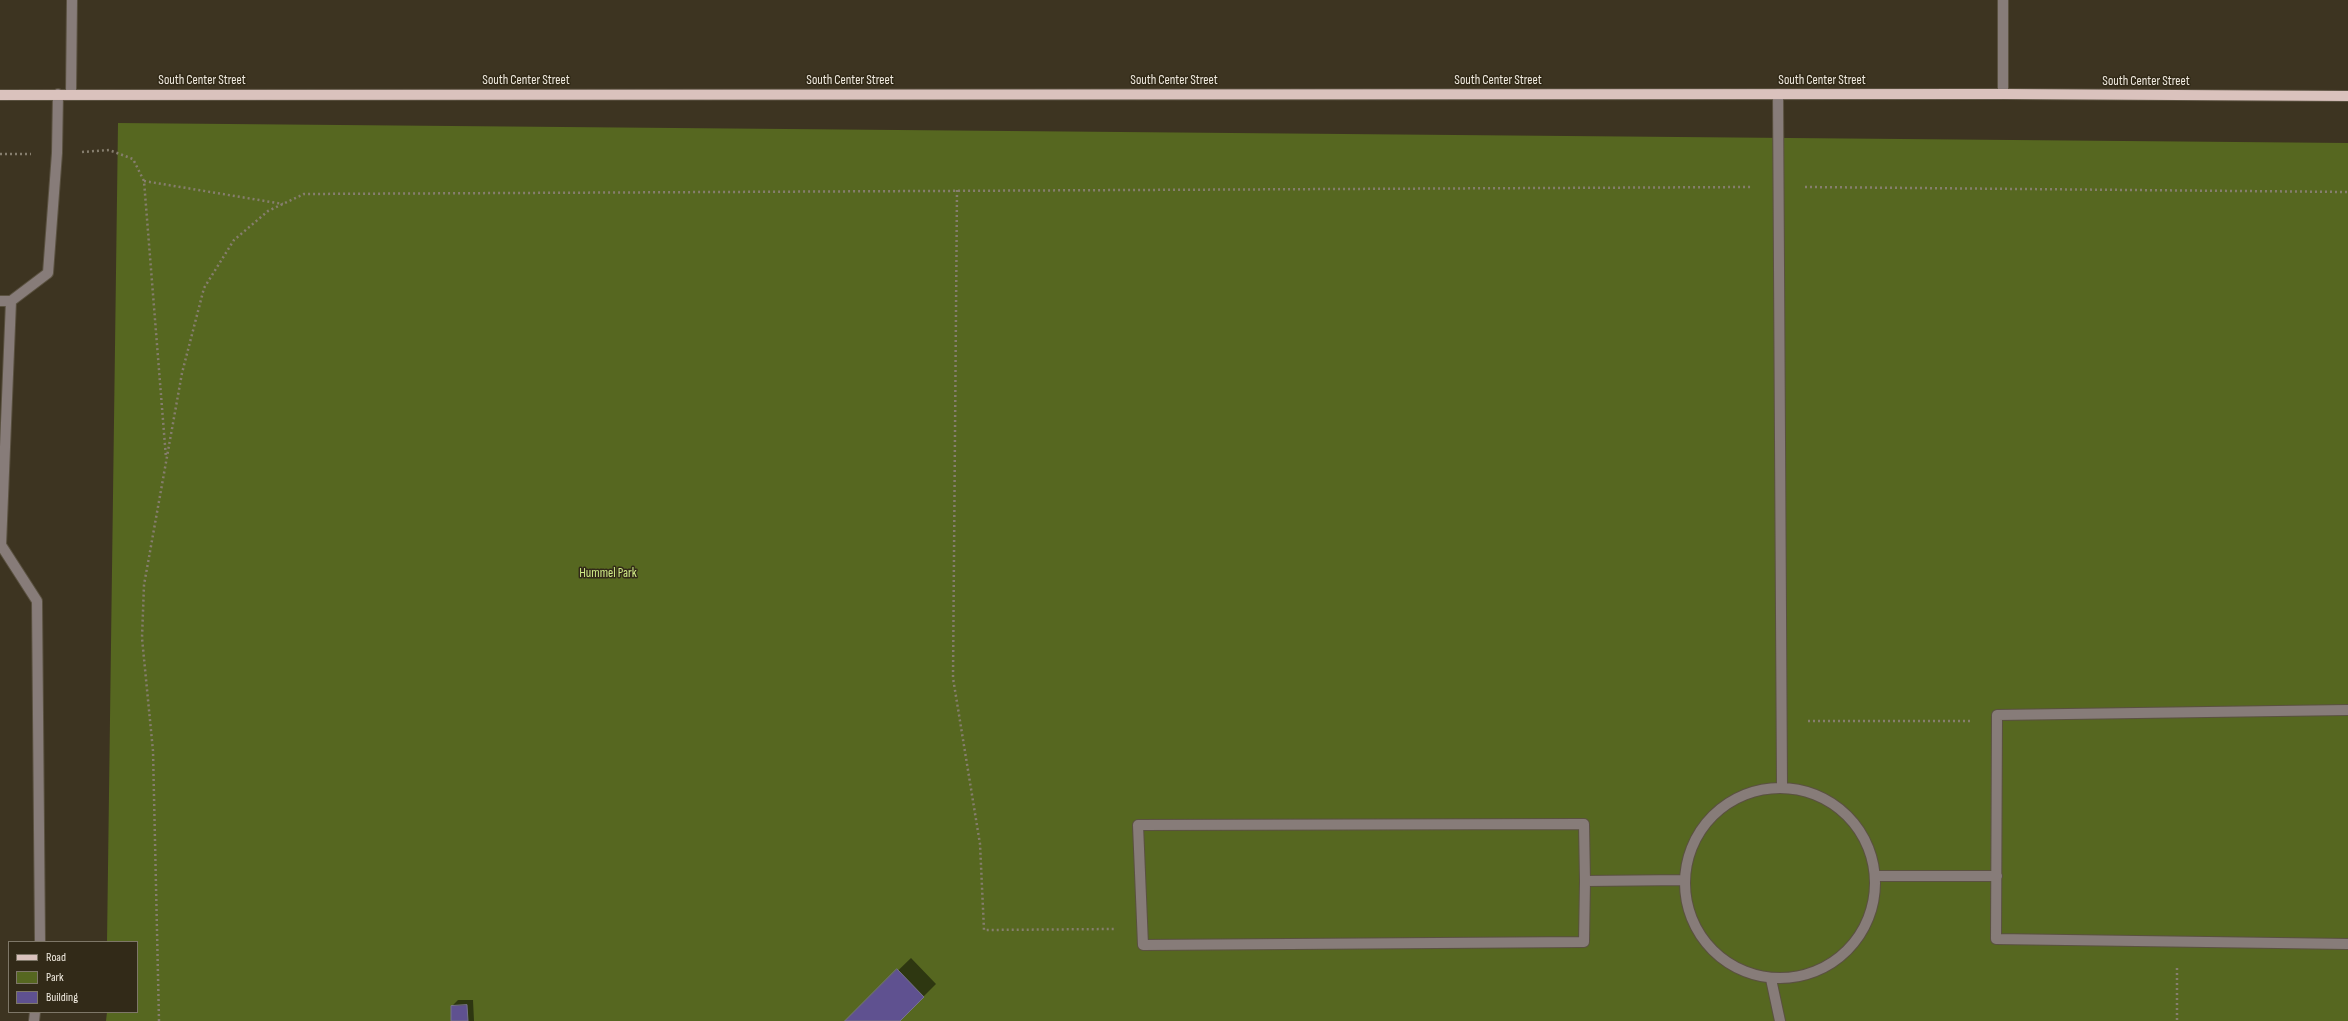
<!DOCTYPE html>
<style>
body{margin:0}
#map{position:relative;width:2348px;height:1021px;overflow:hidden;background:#3d3421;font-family:"Sofia Sans Condensed",sans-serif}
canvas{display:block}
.legend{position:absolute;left:8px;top:941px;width:130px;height:72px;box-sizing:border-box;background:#322a18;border:1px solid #7e7768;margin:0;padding:5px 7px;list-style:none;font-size:12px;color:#f1ebe0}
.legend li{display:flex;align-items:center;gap:8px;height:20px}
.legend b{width:20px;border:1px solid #7e7768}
</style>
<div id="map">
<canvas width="2348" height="1021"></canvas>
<ul class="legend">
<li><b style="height:5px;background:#dac2bd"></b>Road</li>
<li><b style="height:11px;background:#566720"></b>Park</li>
<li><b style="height:11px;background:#5f5190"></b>Building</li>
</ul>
</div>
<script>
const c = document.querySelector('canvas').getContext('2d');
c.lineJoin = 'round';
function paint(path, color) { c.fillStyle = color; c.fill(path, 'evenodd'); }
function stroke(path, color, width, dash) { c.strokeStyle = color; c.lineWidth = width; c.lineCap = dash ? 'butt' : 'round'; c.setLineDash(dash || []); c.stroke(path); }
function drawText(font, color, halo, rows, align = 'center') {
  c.font = font + ' "Sofia Sans Condensed",sans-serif'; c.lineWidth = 3; c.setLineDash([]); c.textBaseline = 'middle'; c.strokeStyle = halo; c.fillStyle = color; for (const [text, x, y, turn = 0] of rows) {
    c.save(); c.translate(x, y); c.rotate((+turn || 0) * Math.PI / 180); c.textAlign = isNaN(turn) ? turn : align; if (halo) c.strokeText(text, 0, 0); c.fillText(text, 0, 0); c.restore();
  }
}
paint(new Path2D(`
 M118,123l2230,20v878h-2242l1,-9h30v-70h-30z`), '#566720');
paint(new Path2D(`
 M911,958l25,26 -37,37h-53z
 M458,1000h15l1,21h-22v-15z`), '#0007');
const building = new Path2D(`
 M897,969l27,28 -24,24h-55z
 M467,1005l1,16h-17v-15z`);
paint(building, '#5f5190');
stroke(building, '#777489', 1);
const minor = new Path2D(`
 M2003,0v94
 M71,94l1,-94
 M1778,94l4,693
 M0,301h11l37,-28 9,-120 1,-59
 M11,301l-10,244 36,56 3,341
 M2348,710l-351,5 -1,224 352,5
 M1685 883a95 95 0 1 1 190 0a95 95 0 1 1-190 0Z
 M1875,876h122
 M1585,881l-1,-57 -446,1 5,120 441,-3 1,-61 100,-1
 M1771,979l9,42
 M34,1021l1,-9`);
const major = new Path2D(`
 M0,95l2003,-1 345,2`);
stroke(minor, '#5a5140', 12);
stroke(major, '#5a5140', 12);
stroke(new Path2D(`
 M82,152l27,-2 24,9 11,22 22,277
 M0,154h31
 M144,181l139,23
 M1805,187l543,5
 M957,190l-4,488 27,166 4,86 131,-1
 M1808,721h162
 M2177,968v53
 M159,1021l-6,-270 -11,-113 2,-53 38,-212 22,-85 30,-48 34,-29 36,-17 1448,-7`), '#867e6e', 2.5, [2, 3]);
stroke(minor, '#877c79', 10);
stroke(major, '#dac2bd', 10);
drawText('13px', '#f1ebe0', '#322a18', [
 ["South Center Street",202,81],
 ["South Center Street",526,81],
 ["South Center Street",850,81],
 ["South Center Street",1174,81],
 ["South Center Street",1498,81],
 ["South Center Street",1822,81],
 ["South Center Street",2146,82]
]);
drawText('13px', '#d1ec88', '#322a18', [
 ["Hummel Park",608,574]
]);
</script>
